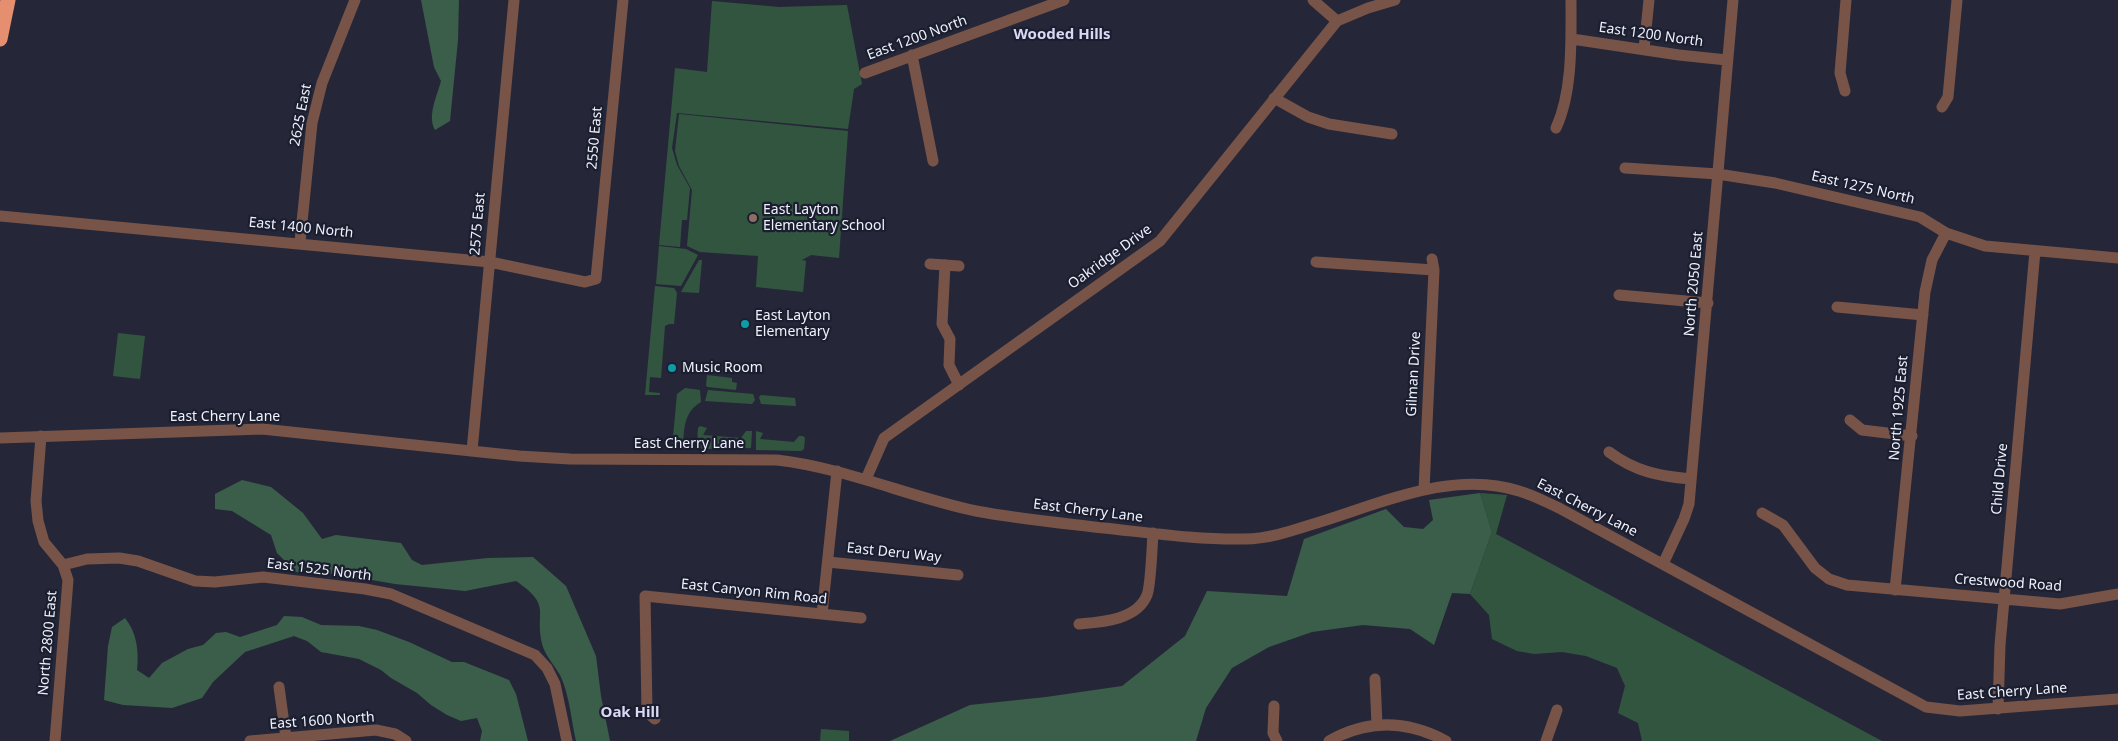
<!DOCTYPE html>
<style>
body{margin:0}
canvas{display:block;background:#252738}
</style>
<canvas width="2118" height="741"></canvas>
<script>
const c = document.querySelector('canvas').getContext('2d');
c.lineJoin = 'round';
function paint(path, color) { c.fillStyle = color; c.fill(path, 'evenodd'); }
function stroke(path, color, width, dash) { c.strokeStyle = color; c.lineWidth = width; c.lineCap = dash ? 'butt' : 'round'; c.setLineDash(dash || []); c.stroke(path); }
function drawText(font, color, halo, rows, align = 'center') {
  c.font = font + ' "Noto Sans",sans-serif'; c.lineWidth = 4.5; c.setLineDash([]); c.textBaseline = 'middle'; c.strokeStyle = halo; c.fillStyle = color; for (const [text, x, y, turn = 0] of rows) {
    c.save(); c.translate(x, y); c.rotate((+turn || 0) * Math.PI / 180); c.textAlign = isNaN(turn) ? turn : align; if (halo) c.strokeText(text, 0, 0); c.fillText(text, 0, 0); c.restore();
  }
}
paint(new Path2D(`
 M712,1l67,6 68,-2 15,79 -8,5 -6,40 -171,-16 -5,35 5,17 13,23 -3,32h-5l-2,27 -21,-2 16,-177 32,4z
 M679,114l169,17 -9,127 -28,-3 -9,5 4,1 -3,31 -47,-5 2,-31 -58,-4 -13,-6 5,-56 -13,-24 -4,-15z
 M659,246l27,3 12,6 -17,31 -25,-2z
 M699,260h3l-3,33 -18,-1z
 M655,286l19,2 3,5 -3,31h-5l-4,2 -4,52 -11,-1 -1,15 11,1v2h-15z
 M118,333l27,3 -5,43 -27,-3z
 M707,375l25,3v4l5,1 -1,7 -28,-3 -2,-1z
 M685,388l15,2 1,12c-18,10 -17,29 -18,46h-11l5,-54z
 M708,390l45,4 2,6 -3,4 -47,-3z
 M761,395l34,3 1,8 -35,-2 -2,-7z
 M700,426l7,2 -4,7 38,3 5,-7h6l-1,17 -49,1 -5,-3 1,-18z
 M756,431l7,2 -3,6 34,3 5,-6h4l2,2 -1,11 -3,2 -45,-1z
 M1480,493l27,2 -11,39 386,207h-240l-4,-18 -20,-10 7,-27 -8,-18 -31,-12 -24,-4 -28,2 -17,-3 -25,-12 -3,-24 -19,-21 22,-62z
 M821,729l28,2v10h-29z`), '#325540');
paint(new Path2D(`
 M421,0h38l-1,40 -8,81 -15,9c-8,-14 2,-34 6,-49l-7,-14z
 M242,480l29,7 32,26 19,26 14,-4 65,8 11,17 10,5 66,-7 45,-1 33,29 30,70 5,40 9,45h-34c-5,-22 -6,-43 -15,-64 -5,-10 -14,-19 -18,-30 -10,-36 11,-40 -27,-66l-51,10 -70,-7 -58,-10 -41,-2 -19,-19 -6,-18 -39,-24 -17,-2v-15z
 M1480,493l12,39 -22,62 -18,-1 -18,52 -24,-16 -47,-4 -51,7 -43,15 -37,21 -26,40 -10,33h-306l80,-36 76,-8 76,-11 63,-50 22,-45 80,5 17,-57 82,-30 18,18 19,2 10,-9 -4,-20z
 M284,616l18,1 19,8 38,1 18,4 32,12 43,20h12l45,18 7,14 12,47h-48l2,-10 -5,-13 -16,3 -14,-6 -16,-10 -14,-12 -26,-15 -10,-8 -22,-11 -38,-7 -14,-11 -13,-5 -49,16 -32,30 -11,16 -30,10 -49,-3 -19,-5 4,-54 4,-19 13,-9c12,15 14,33 12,52l12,8 13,-15 26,-14 15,-4 13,-12 10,-1 14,5 37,-12z`), '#3a5e49');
stroke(new Path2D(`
 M1313,0l24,21
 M1572,39l107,16 48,5
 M1644,49l5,-49
 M912,55l21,106
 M865,73l199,-73
 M1845,91l-5,-18 6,-73
 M1274,98l34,19 21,7 63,10
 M1942,107l6,-10 9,-97
 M1556,128c17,-37 15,-88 15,-128
 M1625,168l93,6 57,9 145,34 26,16 39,13 133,12
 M0,216l490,46 95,20 11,-3 27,-279
 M300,242l12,-119 10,-40 33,-83
 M1316,262l118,8
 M930,264l29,2
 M945,265l-3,59 8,15 -1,26 10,20
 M1619,295l89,8
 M1837,307l86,8
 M1850,420l12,10 50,6
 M41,436l-5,65 2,20 6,21 19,23 5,15 -13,161
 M0,438l262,-9 257,27 51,3 207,1c69,8 132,37 199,51 42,8 86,12 128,17 47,5 94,12 141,11 26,0 52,-10 78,-18 61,-19 131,-51 196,-30 14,4 27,11 40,17l367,199 34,4 158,-12
 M472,451l42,-451
 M1609,452c27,20 50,24 82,27
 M866,479l18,-41 276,-197 177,-220 31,-13 27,-8
 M1424,490l10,-220 -2,-11
 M1762,513l21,12 32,43 14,11 18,6 213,19 58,-10
 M828,562l130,13
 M1663,564l21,-45 5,-15 44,-504
 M63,565l24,-6 32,-1 19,3 57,20 20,1 48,-5 102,12 26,5 144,61 12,13 8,16 12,57
 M1895,590l30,-298 7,-32 14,-27
 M822,614l15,-143
 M1079,624c23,-2 58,-4 68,-29 4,-10 5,-49 6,-62
 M1375,679l2,46
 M279,687l7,51
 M1274,706l-1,27 4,8
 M1998,709l2,-64 35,-394
 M655,719l-8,-7 -2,-116 216,22
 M250,741l126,-11 19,4 11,7
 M1329,741c39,-22 78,-21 117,0
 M1546,741l11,-31`), '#785448', 11);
stroke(new Path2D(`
 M0,39l8,-39`), '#e68e70', 15);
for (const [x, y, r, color] of [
 [753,218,5,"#8d6e63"],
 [745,324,5,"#0f9aa8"],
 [672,368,5,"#0f9aa8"]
]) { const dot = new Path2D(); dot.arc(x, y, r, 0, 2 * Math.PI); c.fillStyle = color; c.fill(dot); stroke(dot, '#1b1e2e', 2); }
drawText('14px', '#eff2fd', '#1b1e2e', [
 ["East 1200 North",1651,35,8],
 ["East 1200 North",917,38,-20],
 ["2625 East",301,115,-79],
 ["2550 East",595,138,-85],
 ["East 1275 North",1863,188,13],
 ["2575 East",478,224,-85],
 ["East 1400 North",301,228,6],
 ["Oakridge Drive",1110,257,-36],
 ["North 2050 East",1694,284,-85],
 ["Gilman Drive",1414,374,-87],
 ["North 1925 East",1899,408,-85],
 ["East Cherry Lane",225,417],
 ["East Cherry Lane",689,444],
 ["Child Drive",2000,479,-85],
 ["East Cherry Lane",1587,508,27],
 ["East Cherry Lane",1088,511,7],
 ["East Deru Way",894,553,6],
 ["East 1525 North",319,570,7],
 ["Crestwood Road",2008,583,4],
 ["East Canyon Rim Road",754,592,6],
 ["North 2800 East",48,643,-85],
 ["East Cherry Lane",2012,692,-4],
 ["East 1600 North",322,721,-4]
]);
drawText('14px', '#eff2fd', '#1b1e2e', [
 ["East Layton",763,210],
 ["Elementary School",763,226],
 ["East Layton",755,316],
 ["Elementary",755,332],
 ["Music Room",682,368]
], 'left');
drawText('bold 15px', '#dbd8f6', '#1b1e2e', [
 ["Wooded Hills",1062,35],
 ["Oak Hill",630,713]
]);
</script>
